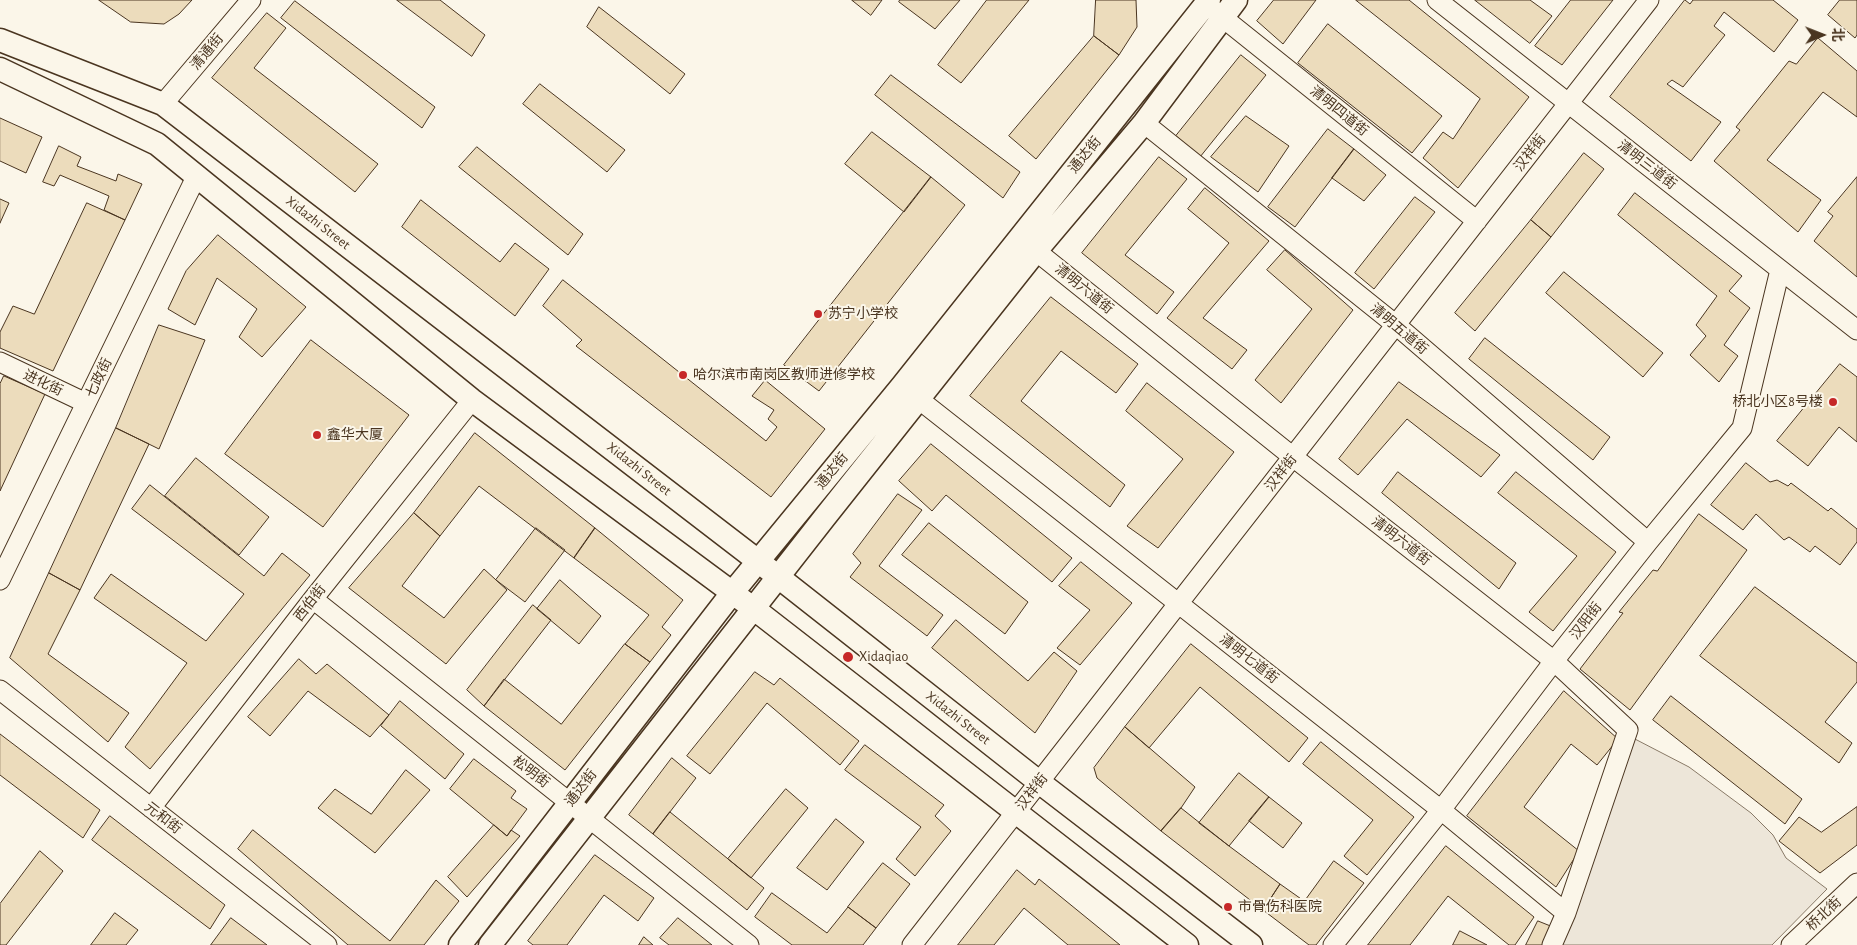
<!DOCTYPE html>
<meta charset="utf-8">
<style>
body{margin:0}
#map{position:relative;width:1857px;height:945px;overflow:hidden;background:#fbf6e9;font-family:"Alegreya Sans","Noto Sans SC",sans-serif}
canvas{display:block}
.north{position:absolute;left:1797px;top:10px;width:50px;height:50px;-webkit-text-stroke:4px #fbf6e9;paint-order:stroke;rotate:89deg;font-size:14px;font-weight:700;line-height:20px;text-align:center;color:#4a3520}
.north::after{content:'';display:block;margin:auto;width:18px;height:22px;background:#4a3520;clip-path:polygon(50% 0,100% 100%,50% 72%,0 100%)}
</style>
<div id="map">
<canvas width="1857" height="945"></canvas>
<div class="north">北</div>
</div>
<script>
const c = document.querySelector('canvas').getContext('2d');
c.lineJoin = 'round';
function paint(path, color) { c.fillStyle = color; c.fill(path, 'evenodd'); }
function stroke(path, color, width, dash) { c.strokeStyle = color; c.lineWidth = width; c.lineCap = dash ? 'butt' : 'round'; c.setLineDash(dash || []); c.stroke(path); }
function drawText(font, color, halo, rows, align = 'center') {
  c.font = font + ' "Alegreya Sans","Noto Sans SC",sans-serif'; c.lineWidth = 4; c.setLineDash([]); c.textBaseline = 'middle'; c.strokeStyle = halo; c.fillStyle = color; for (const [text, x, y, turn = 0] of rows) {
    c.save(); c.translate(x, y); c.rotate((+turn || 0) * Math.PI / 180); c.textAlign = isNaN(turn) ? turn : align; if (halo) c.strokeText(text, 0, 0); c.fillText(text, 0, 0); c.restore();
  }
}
const green = new Path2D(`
 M1633,738l56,29 62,46 22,22 13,23 41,31 -55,56h-210l12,-29z`);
paint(green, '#ede6d9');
stroke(green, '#887966', 1);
const building = new Path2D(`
 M99,0h93l-13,14 -15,10 -33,-2z
 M397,0h43l45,35 -13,21z
 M852,0h30l-11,15z
 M900,0h60l-25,29 -36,-27z
 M987,0h42l-68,83 -23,-18z
 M1096,0h40l1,27 -18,28 -25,-19z
 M1274,0h42l-33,44 -26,-23z
 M1356,0h53l120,97 -71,91 -35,-30 20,-26 10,7 27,-40z
 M1475,0h55l22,16 -22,27z
 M1571,0h42l-51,65 -27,-19z
 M1685,0l5,4 3,-4h80l25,20 -24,32 -50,-40 -10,14 11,9 -42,52 -11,-7 -5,4 54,38 -30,39 -81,-64z
 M1840,0h17v35l-2,3 -27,-23z
 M295,1l140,106 -13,21 -141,-110z
 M599,7l86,67 -15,20 -83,-67z
 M267,13l19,15 -32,40 124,96 -23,28 -143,-114z
 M1328,24l114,92 -30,37 -114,-90z
 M1094,36l25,19 -83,104 -27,-23z
 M1818,38l39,33v46l-34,-25 -56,68 54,40 -23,32 -84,-71 26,-31 -4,-3 53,-66 7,3z
 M1241,55l25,20 -66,82 -24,-21z
 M891,75l129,97 -17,26 -128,-103z
 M540,84l85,66 -18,22 -84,-68z
 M1246,116l43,30 -31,46 -47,-35z
 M0,118l42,19 -16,36 -26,-12z
 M1328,129l26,20 -59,78 -27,-20z
 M872,132l59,45 -27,35 -59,-48z
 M59,146l22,11 -4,9 39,15 2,-7 24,10 -17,36 -21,-10 5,-14 -49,-21 -6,11 -11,-4z
 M477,147l106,87 -15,21 -109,-88z
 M1354,149l32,26 -22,26 -32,-23z
 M1584,153l20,16 -53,68 -20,-17z
 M1159,157l28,22 -62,76 49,37 -17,22 -75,-61z
 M931,177l34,28 -146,186 -35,-26z
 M1857,177v100l-43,-36 19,-25 -5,-4z
 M1205,188l64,53 -66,77 44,32 -15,19 -65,-51 62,-75 -41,-34z
 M1635,193l107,83 -13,15 21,17 -26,37 14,11 -19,26 -29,-27 16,-19 -10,-11 21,-29 -99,-81z
 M1415,197l20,15 -61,77 -19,-16z
 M0,199l9,4 -9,20z
 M421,200l79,62 15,-19 34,26 -34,47 -113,-89z
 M87,203l38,17 -72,151 -53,-23v-16l13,-26 21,8z
 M1531,220l20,17 -76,94 -20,-18z
 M218,235l88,72 -44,50 -23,-20 18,-28 -40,-31 -22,47 -27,-16 18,-38z
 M1285,250l68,60 -72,93 -26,-23 57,-71 -45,-39z
 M1564,272l99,81 -20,24 -97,-84z
 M563,280l203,161 11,-14 -9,-8 6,-9 -22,-14 13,-16 60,49 -54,68 -195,-151 6,-6 -39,-34z
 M1051,297l87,67 -22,29 -55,-42 -40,50 104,84 -15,22 -140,-111z
 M159,325l46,15 -46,109 -43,-21z
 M1485,338l125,99 -17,23 -124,-101z
 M311,340l98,75 -86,112 -98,-73z
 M1840,364l17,13v65l-18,-15 -31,39 -31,-25z
 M4,376l41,18 -45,97v-107z
 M1399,382l101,73 -19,22 -74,-58 -49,56 -19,-16z
 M1147,383l87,69 -76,96 -31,-22 56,-67 -57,-48z
 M116,428l33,16 -69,146 -31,-17z
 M475,433l120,95 -21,30 -95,-72 -39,50 -26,-23z
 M931,444l141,114 -20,24 -106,-87 -14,16 -33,-30z
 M196,458l73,59 -30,38 -74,-59z
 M1746,463l24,19 7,-2 11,6 3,-3 37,28 3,-3 26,21v13l-17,23 -25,-19 -5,6 -21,-15 -5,3 -28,-26 -13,16 -32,-25z
 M1398,472l118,91 -17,26 -117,-96z
 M1516,472l100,80 -63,79 -24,-19 48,-56 -79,-63z
 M150,485l114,91 18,-23 28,22 -160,194 -25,-22 62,-84 -93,-65 17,-24 95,67 38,-47 -112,-85z
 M898,494l24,16 -43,56 64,49 -16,21 -77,-59 11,-14 -8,-9z
 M414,513l26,23 -38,50 42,32 40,-49 23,21 -61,74 -97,-76z
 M1699,514l48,36 -117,160 -50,-41 43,-56 -4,-1 34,-42 4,1z
 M929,523l99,79 -23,32 -103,-79z
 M536,528l29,22 -40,52 -29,-22z
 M595,528l88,72 -21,27 9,8 -21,27 -25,-18 24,-29 -75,-57z
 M1081,562l51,41 -52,62 -23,-17 33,-38 -31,-24z
 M49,573l31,17 -32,64 81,59 -21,29 -98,-84z
 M560,580l41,36 -22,28 -42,-35z
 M1755,587l102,76v19l-32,40 27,21 -13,20 -139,-107z
 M533,605l18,15 -67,86 -17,-16z
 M956,620l72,61 26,-29 23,19 -42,62 -103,-85z
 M625,644l25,18 -85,108 -81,-64 20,-27 57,45z
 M1191,644l117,94 -19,24 -89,-75 -51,61 -24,-21z
 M299,659l17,15 11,-10 62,51 -19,22 -62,-46 -38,45 -22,-19z
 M755,672l19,13 6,-7 79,63 -19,24 -73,-62 -57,71 -23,-18z
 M1564,691l54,48 -21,26 -26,-21 -47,63 55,44 -23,36 -89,-71z
 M1671,696l131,103 -17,25 -132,-104z
 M400,701l64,53 -19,25 -64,-53z
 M1125,727l70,60 -14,21 -20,23 -64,-53 -3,-10z
 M0,734l100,76 -17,28 -83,-63z
 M1321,742l93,75 -47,58 -23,-19 29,-36 -70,-56z
 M865,745l79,60 -9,11 16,15 -36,45 -19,-17 25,-32 -76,-57z
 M672,758l24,20 -43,56 -24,-19z
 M474,759l42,32 -5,7 16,11 -20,27 -57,-47z
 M406,770l24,20 -55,63 -57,-45 17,-19 36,25z
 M1239,773l30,24 -40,49 -30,-23z
 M786,789l22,19 -57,70 -23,-19z
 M1269,797l33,26 -19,25 -34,-27z
 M1857,807v38l-37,28 -41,-32 20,-24 22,15z
 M1181,808l48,38 51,38 -17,26 -102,-79z
 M670,812l94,76 -17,22 -94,-76z
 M110,816l115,89 -15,24 -118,-89z
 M836,819l28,23 -37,48 -30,-22z
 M494,825l13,11 4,-6 9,6 -53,61 -19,-20z
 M253,830l137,111 46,-61 23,21 -35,44h-76l-110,-96z
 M1446,846l88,71 -19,28h-6l-61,-49 -38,49h-42z
 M40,851l23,20 -57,74h-6v-41z
 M595,855l59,43 -16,23 -34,-26 -37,50h-34l-5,-4z
 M1334,861l30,22 -48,62h-7l-46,-35 17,-26 24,17z
 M883,863l27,21 -34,44 -28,-21z
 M1017,870l18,15 4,-6 81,66h-52l-44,-37 -30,37h-36z
 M772,893l55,40 21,-26 28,21 -13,17h-71l-37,-28z
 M115,913l23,17 -12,15h-35z
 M231,918l36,27h-56z
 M678,918l34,27h-43l-9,-7z
 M1538,921l15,6 -9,18h-18z
 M1460,931l27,14h-34z
 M644,937l9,8h-14z`);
paint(building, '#ecdcbc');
stroke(building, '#4a3520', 1);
const minor = new Path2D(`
 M1437,0l420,330
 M1212,9l265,212
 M163,104l88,-104
 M1144,123l252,202 252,217
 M1026,243l267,214 261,204 74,69 -62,183
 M0,362l86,41
 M907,390l534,420 125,103 -14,32
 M0,580l197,-405
 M313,599l436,346
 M0,690l327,255
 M151,808l162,-209 159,-199
 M912,945l737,-945
 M1333,945l108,-135 113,-149 94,-119 94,-114 38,-158
 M1791,945l66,-62`);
const major = new Path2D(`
 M0,40l163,64 595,457 281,221 212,163
 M0,69l157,75 315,256 281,208 434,337
 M460,945l272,-352 170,-207 307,-386
 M490,945l335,-428 211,-266 108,-128 92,-123`);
stroke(minor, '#4a3520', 21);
stroke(major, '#4a3520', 25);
stroke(minor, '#fbf6e9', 19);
stroke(major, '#fbf6e9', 22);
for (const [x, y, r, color] of [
 [818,314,5,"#c62828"],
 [683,375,5,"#c62828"],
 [1833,402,5,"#c62828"],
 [317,435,5,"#c62828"],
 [848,657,6,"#c62828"],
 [1228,907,5,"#c62828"]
]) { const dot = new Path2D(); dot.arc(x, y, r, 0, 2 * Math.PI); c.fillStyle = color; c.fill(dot); stroke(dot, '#fbf6e9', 2); }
drawText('14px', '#4a3520', '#fbf6e9', [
 ["清通街",207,52,-50],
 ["清明四道街",1339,111,39],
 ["汉祥街",1530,153,-52],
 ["通达街",1085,155,-51],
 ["清明三道街",1647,165,38],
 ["Xidazhi Street",318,223,38],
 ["清明六道街",1084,289,39],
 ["清明五道街",1399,329,40],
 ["七政街",99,378,-64],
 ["进化街",43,383,25],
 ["Xidazhi Street",639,469,38],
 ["通达街",832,471,-51],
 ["汉祥街",1281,473,-52],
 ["清明六道街",1401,541,38],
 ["西伯街",310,603,-52],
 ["汉阳街",1586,621,-52],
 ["清明七道街",1249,659,38],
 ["Xidazhi Street",958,718,38],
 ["松明街",531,772,38],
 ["通达街",581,788,-52],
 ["汉祥街",1032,792,-52],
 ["元和街",163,818,38],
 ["桥北街",1824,914,-43]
]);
drawText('14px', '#4a3520', '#fbf6e9', [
 ["苏宁小学校",828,314],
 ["哈尔滨市南岗区教师进修学校",693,375],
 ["桥北小区8号楼",1823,402,"right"],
 ["鑫华大厦",327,435],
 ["Xidaqiao",859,657],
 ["市骨伤科医院",1238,907]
], 'left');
</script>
